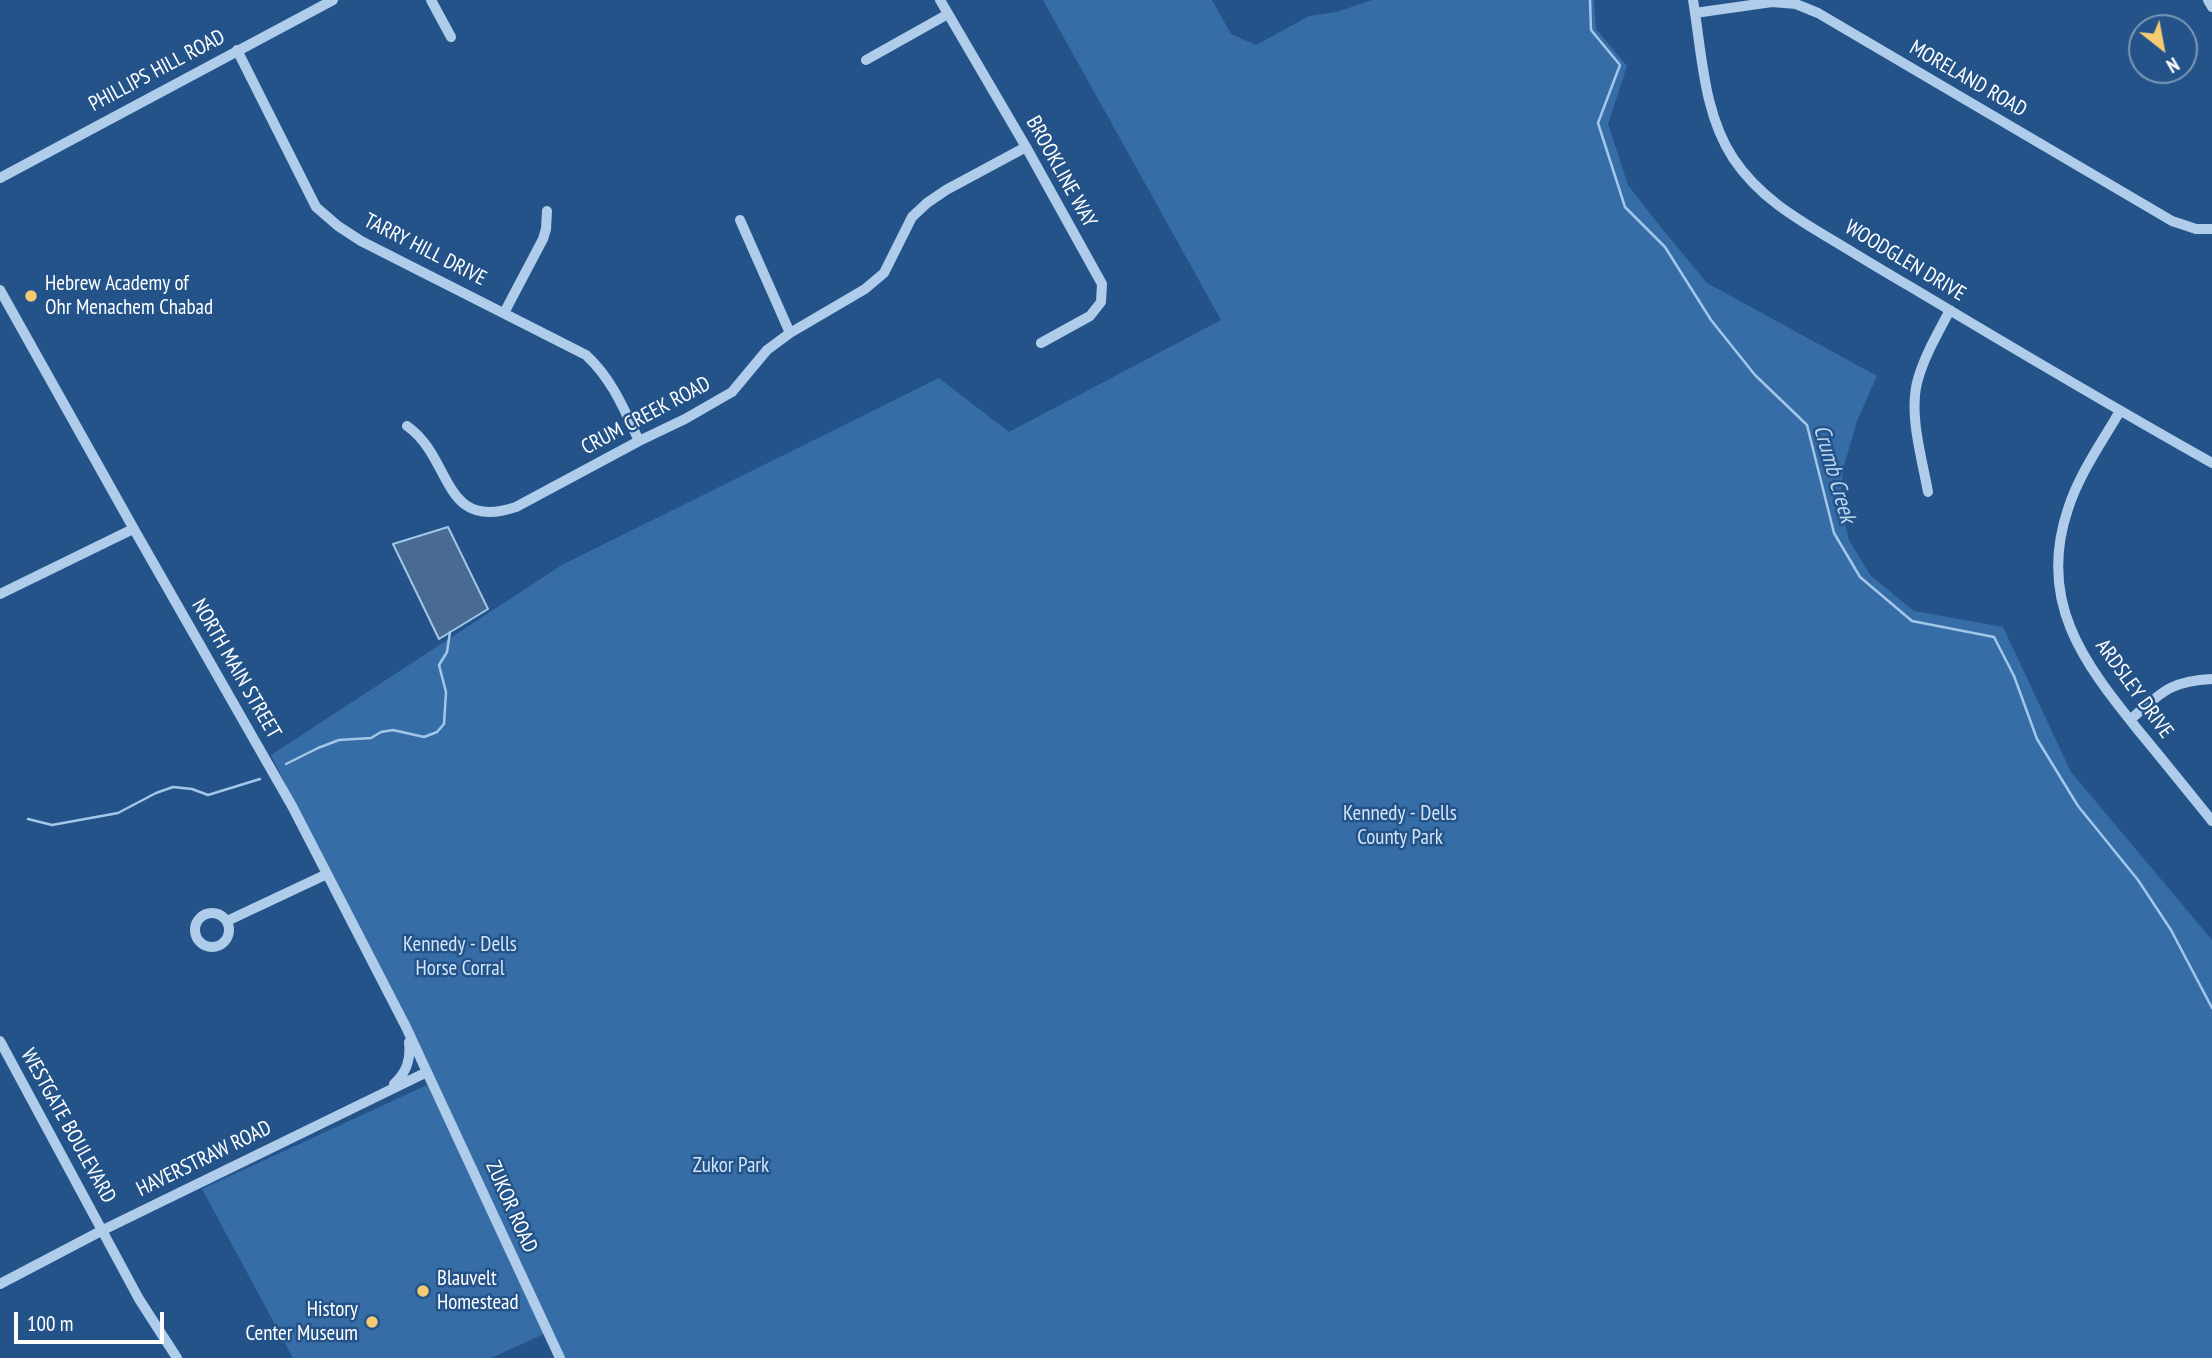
<!DOCTYPE html>
<style>
body{margin:0}
#map{position:relative;width:2212px;height:1358px;overflow:hidden;background:#235389;font-family:"PT Sans Narrow",sans-serif}
canvas{display:block}
.north{position:absolute;left:2128px;top:14px;width:70px;height:70px;box-sizing:border-box;background:#235389;border:2px solid #7b98b8;border-radius:50%;rotate:149deg;font-size:19px;font-weight:700;line-height:28px;text-align:center;color:#fff}
.north::after{content:'';display:block;margin:auto;width:24px;height:32px;background:#f5cb72;clip-path:polygon(50% 0,100% 100%,50% 72%,0 100%)}
.scale{position:absolute;left:14px;top:1312px;width:150px;height:32px;box-sizing:border-box;border:4px solid #fff;border-top:0;padding-left:9px;font-size:21px;line-height:24px;white-space:nowrap;color:#fff;-webkit-text-stroke:5px #235389;paint-order:stroke}
</style>
<div id="map">
<canvas width="2212" height="1358"></canvas>
<div class="north">N</div>
<div class="scale">100 m</div>
</div>
<script>
const c = document.querySelector('canvas').getContext('2d');
c.lineJoin = 'round';
function paint(path, color) { c.fillStyle = color; c.fill(path, 'evenodd'); }
function stroke(path, color, width, dash) { c.strokeStyle = color; c.lineWidth = width; c.lineCap = dash ? 'butt' : 'round'; c.setLineDash(dash || []); c.stroke(path); }
function drawText(font, color, halo, rows, align = 'center') {
  c.font = font + ' "PT Sans Narrow",sans-serif'; c.lineWidth = 5; c.setLineDash([]); c.textBaseline = 'middle'; c.strokeStyle = halo; c.fillStyle = color; for (const [text, x, y, turn = 0] of rows) {
    c.save(); c.translate(x, y); c.rotate((+turn || 0) * Math.PI / 180); c.textAlign = isNaN(turn) ? turn : align; if (halo) c.strokeText(text, 0, 0); c.fillText(text, 0, 0); c.restore();
  }
}
paint(new Path2D(`
 M1043,0h169l19,34 25,11 53,-29 28,-4 35,-12h222l2,29 31,37 -19,58 20,61 35,45 44,53 170,93 -20,45 -14,48 -3,34 9,37 22,36 43,35 89,16 68,145 141,168v418h-1648l-125,-266 -168,-337 291,-190 377,-187 70,54 212,-112z
 M427,1085l119,248 -55,25h-198l-91,-169z`), '#376da6');
const water = new Path2D(`
 M448,527l40,82 -49,30 -46,-95z`);
paint(water, '#496b91');
stroke(water, '#a3c7eb', 2);
stroke(new Path2D(`
 M1590,0l1,30 29,35 -22,58 27,84 40,40 46,73 44,55 52,50 27,108 26,44 52,44 82,16 20,39 23,63 41,67 60,74 33,50 41,78
 M286,764l32,-16 21,-8 32,-2 10,-6 12,-2 31,7 13,-5 7,-8 2,-32 -7,-27 8,-13 3,-20
 M28,819l24,6 66,-12 38,-20 17,-6 19,2 16,6 52,-16`), '#a3c7eb', 2.5);
stroke(new Path2D(`
 M431,0l20,37
 M940,0l86,147 76,137 -1,18 -11,14 -49,27
 M1693,0c9,53 10,112 40,158 25,38 62,60 101,83 25,15 51,31 77,46 100,60 200,119 301,176
 M2208,0l4,7
 M1695,13l77,-11 24,2 22,9 354,208 24,8h16
 M237,50l79,157 22,19 23,15 225,114c26,24 38,54 53,86
 M866,60l82,-46
 M0,178l333,-178
 M740,220l50,113
 M0,290l135,241 157,275 114,221 154,331
 M504,313l39,-74 3,-10 1,-18
 M2120,411c-18,31 -41,63 -52,98 -31,92 15,153 70,221 25,30 49,60 74,91
 M407,426c46,32 34,106 109,81l123,-66 46,-22 47,-27 35,-42 23,-17 75,-44 19,-16 28,-56 15,-14 19,-13 80,-43
 M1928,492c-6,-34 -20,-79 -10,-113 7,-24 20,-46 32,-69
 M0,594l133,-65
 M2130,720c31,-27 39,-39 82,-41
 M195 930a17 17 0 1 1 34 0a17 17 0 1 1-34 0Z
 M227,921l100,-47
 M0,1041l139,258 38,59
 M394,1084c13,-12 17,-25 15,-42
 M0,1284l103,-54 324,-158`), '#afccea', 10);
for (const [x, y, r, color] of [
 [31,296,7,"#f5cb72"],
 [423,1291,7,"#f5cb72"],
 [372,1322,7,"#f5cb72"]
]) { const dot = new Path2D(); dot.arc(x, y, r, 0, 2 * Math.PI); c.fillStyle = color; c.fill(dot); stroke(dot, '#235389', 2.5); }
drawText('21px', '#fff', '#235389', [
 ["PHILLIPS HILL ROAD",157,71,-28],
 ["MORELAND ROAD",1968,79,30],
 ["BROOKLINE WAY",1061,172,61],
 ["TARRY HILL DRIVE",425,250,27],
 ["WOODGLEN DRIVE",1905,261,31],
 ["CRUM CREEK ROAD",646,416,-28],
 ["NORTH MAIN STREET",236,669,60],
 ["ARDSLEY DRIVE",2134,689,54],
 ["WESTGATE BOULEVARD",68,1126,61],
 ["HAVERSTRAW ROAD",204,1159,-26],
 ["ZUKOR ROAD",511,1207,66]
]);
drawText('21px', '#fff', '#235389', [
 ["Hebrew Academy of",45,284],
 ["Ohr Menachem Chabad",45,308],
 ["Blauvelt",437,1279],
 ["Homestead",437,1303],
 ["History",358,1310,"right"],
 ["Center Museum",358,1334,"right"]
], 'left');
drawText('21px', '#d3e5f7', '#235389', [
 ["Kennedy - Dells",1400,814],
 ["County Park",1400,838],
 ["Kennedy - Dells",460,945],
 ["Horse Corral",460,969],
 ["Zukor Park",731,1166]
]);
drawText('italic 23px', '#bbd5f1', '#235389', [
 ["Crumb Creek",1834,474,74]
]);
</script>
